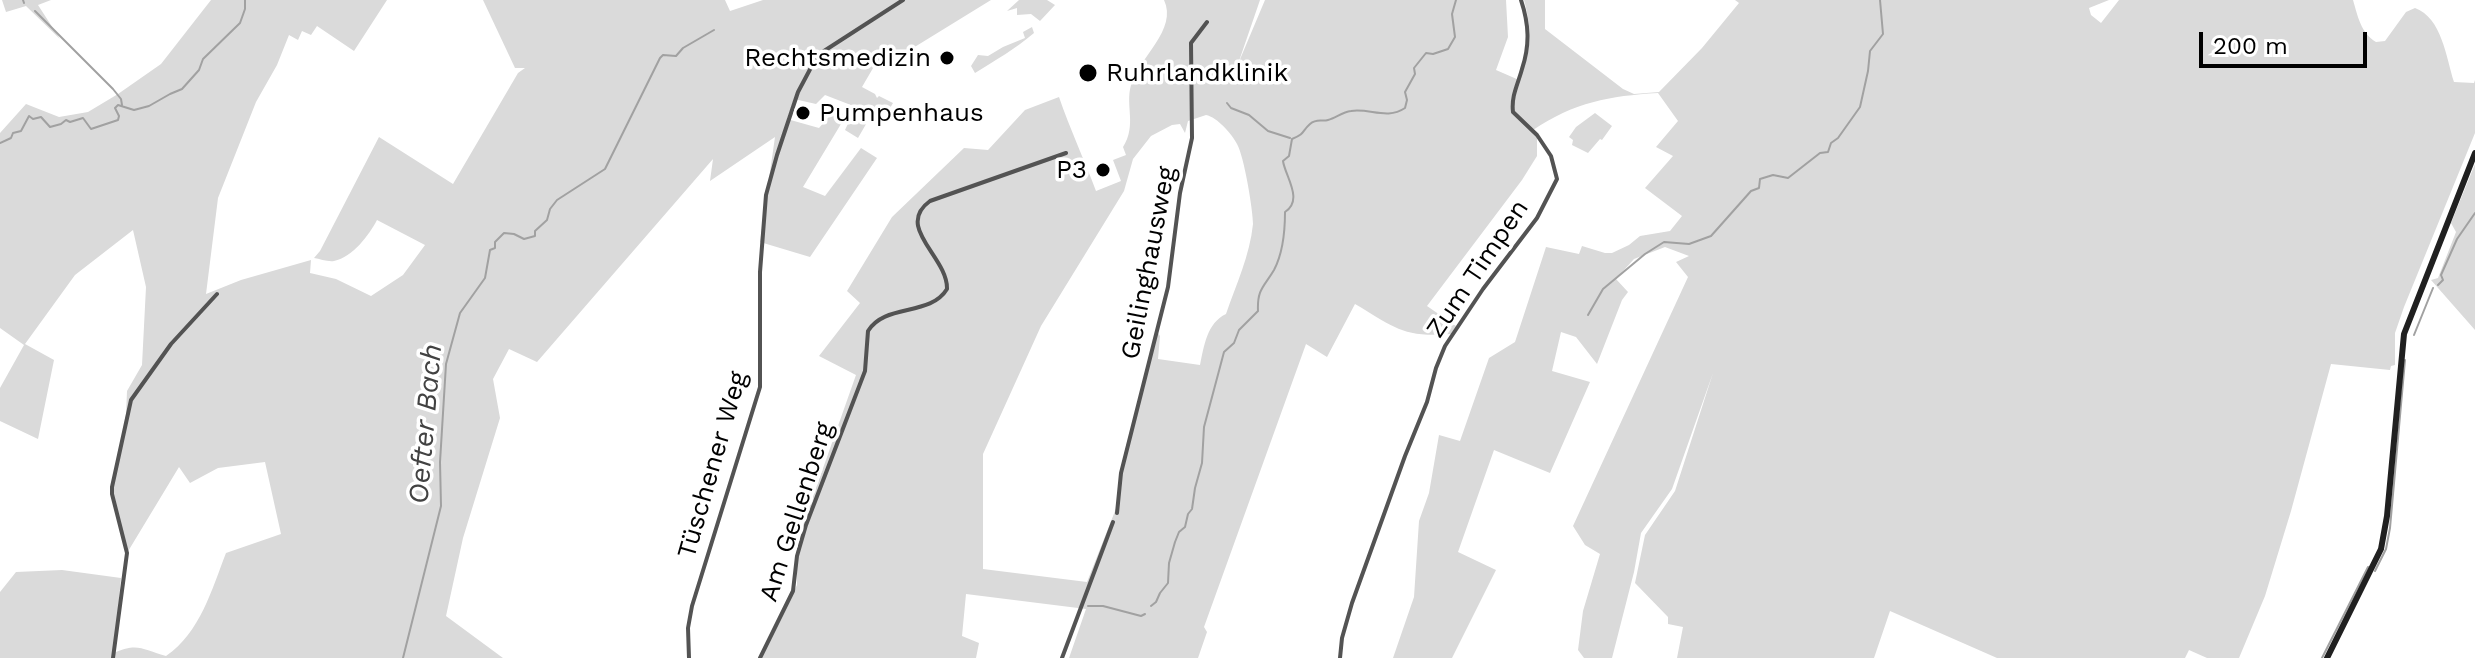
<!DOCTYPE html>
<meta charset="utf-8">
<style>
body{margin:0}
#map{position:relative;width:2475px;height:658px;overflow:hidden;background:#fff;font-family:"Work Sans",sans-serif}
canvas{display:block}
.scale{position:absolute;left:2199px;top:32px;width:168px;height:36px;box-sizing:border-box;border:4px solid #000;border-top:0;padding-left:10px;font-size:24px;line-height:28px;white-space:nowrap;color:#000;-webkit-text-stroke:6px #fff;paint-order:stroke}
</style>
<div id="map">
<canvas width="2475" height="658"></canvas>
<div class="scale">200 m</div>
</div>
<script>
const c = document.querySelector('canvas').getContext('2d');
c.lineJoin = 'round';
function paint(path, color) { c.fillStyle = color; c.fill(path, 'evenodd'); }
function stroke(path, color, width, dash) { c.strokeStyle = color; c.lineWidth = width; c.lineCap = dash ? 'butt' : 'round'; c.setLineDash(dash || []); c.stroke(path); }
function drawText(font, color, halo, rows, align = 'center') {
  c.font = font + ' "Work Sans",sans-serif'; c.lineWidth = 7; c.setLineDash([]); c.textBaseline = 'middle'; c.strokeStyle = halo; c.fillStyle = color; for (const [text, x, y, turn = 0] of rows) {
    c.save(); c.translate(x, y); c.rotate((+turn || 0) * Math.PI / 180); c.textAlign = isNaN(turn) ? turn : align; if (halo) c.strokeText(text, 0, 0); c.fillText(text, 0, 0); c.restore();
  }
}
paint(new Path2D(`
 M2,0h49l-13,5 22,34 -34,-33 -20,6z
 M211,0h176l-33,51 -37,-25 -6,9 -9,-4 -4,9 -9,-5 -12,30 -21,37 -38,96 -12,96 35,-14 70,-20 -1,13 26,6 35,17 32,-21 22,-30 -48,-25c-8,15 -24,37 -43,41 -6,1 -14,-2 -20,-3l6,-7 59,-114 74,47 65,-111 7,-5h-10l-32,-68h242l5,11 33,-11h228l-78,48 -26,8 -11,7 -14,24 13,7 2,4 2,-2 14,7 -4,7 -12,-5 -19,33 -13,-8 11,-23 -31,-12 -9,9 -22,-5 -7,20 32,9 13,-15 15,1 -44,73 22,9 36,-48 16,10 -67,99 -50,-15 15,-105 -65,44 3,-22 -176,203 -28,-13 -16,30 7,39 -37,120 -17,78 57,42h-503v-66l16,-20 46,-2 59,8 -7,75c24,-11 29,-3 52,3 34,-23 46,-67 60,-103l55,-19 -16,-72 -47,6 -28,15 -11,-16 -52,86 -15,-59 14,-79 1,-24 15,-26 4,-78 -13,-57 -58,45 -50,69 29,16 -16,79 -38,-18v-33l24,-43 -24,-17v-195l26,-29 33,13 29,-5 30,-18 43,-30z
 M1019,0h28l8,5 -15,16 -9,-7 -14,1v-7l-10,3z
 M1164,0h96l-22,64 27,-64h241l2,37 -12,33 23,10c12,-28 13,-51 5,-80h21v29l78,60 11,5 25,-2 43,-44 37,-45 -4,-3h374l-20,8 2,7 10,8 18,-23h234c5,17 8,33 23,42l9,-1 21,-29 9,-4c27,10 31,49 39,74l20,1 1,-3v53l-71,174 -9,26v32l-4,1 -1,4 -59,-6 -40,147 -26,85 -26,62h-32l-18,-8 -4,8h-188l-107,-47 -16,47h-197l6,-31 -15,-3v-7l-33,-34 10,-48 30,-44 38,-118 -41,116 -31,44 -7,39 -22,86h-28l-6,-8 5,-39 17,-57 -15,-9 -12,-19 115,-249 -12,-15 13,-6 -24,-9 -31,12 -18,20 12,13 -6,8 -25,64 -21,-27 -15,-5 -9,39 38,11 -40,91 -56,-23 -36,102 38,18 -44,88h-59l21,-61 5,-76 10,-28 10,-58 21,6 29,-83 26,-16 31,-95 33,7 3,-8 23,7h7l17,-8 11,-9 30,-5 12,-15 -37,-28 28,-32 -17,-9 22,-26 -20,-28c-49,3 -83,9 -125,37l4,5v21l-15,24 -95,126 29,20 -5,8c-48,4 -57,-7 -96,-30l-28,53 -21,-13 -102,283 3,5 -9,26h-129l17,-49 -120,-15 -4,42 17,7 -3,15h-215l36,-73v-27h-2l9,-36 52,-147 -37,-19 41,-53 -13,-12 45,-74 72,-69 24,2 37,-40 34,-13c11,32 25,62 37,94l25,-10 -8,-21 13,-5 -3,-8c14,-22 2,-41 8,-62 8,-28 47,-55 33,-85zM1206,115c11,2 26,19 31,29 7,12 16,66 16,80 -3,31 -17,61 -27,90 -19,9 -22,32 -26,51l-42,-6 2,-23 -4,-6 -34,133 -5,43 -30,76 -104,-13v-115l58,-128 83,-135 9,-32 18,-23 21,-11 8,-1 5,9 3,-12z
 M1032,27l2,6c-19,16 -38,27 -59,40l-4,-7 7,-11 10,1 15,-9 22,-9 -2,-6z
 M1595,113l17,13 -10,14 -2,-1 -12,14 -16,-8 1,-5 -4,-3 7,-10z
 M2475,164v166l-44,-50 7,-2 18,-46 -5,-9z`), '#dadada');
stroke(new Path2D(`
 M23,0l1,3
 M35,11l78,78 8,10 1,6
 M1227,103l4,5 18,7 19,16 22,7
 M0,143l11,-5 2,-5 8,-2 8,-15 4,3 8,-2 9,10 11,-3 5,-4 4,2 13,-4 8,11 27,-9 1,-4 -4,-8 3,-3 16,5 15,-4 21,-12 12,-5 17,-19 4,-11 37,-36 5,-14v-9
 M2438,285l5,-5 -2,-5 16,-36 18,-26
 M1588,315l15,-26 42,-35 19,-12 25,2 22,-8 40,-45 8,-3 1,-9 13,-4 15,3 32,-25 8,-1 3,-9 7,-5 22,-31 8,-36 2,-20 13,-17 -3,-34
 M2414,335l19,-47
 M2375,571l11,-22 4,-21 15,-168
 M1088,606h15l38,10 4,-2
 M1151,606l5,-4 4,-9 8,-10 1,-20 6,-21 4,-10 6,-5 3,-13 4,-5 3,-21 7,-25 2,-36 20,-75 10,-9 5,-13 19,-19c-1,-22 6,-24 16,-41 9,-17 11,-39 11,-58 19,-12 0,-36 -2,-51l6,-5 3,-17c14,-6 9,-7 18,-15 7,-6 12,-2 18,-4 8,-2 14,-8 23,-9 19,-3 36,9 54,-3l2,-8 -2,-8 10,-18 -1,-6 12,-15 7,1 15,-5 7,-12 -3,-23 4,-14
 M403,658l38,-152 -1,-44 6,-98 14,-51 25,-35 5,-28 5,-2v-6l9,-9 10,1 10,5 11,-3v-5l12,-11 3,-11 7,-9 48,-31 55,-111 3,-3 13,1 7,-8 31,-18
 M2322,658l46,-91`), '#a1a1a1', 2);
stroke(new Path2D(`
 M1117,513l4,-40 47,-186 12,-94 12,-55 -1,-95 16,-21
 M113,658l14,-105 -15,-59v-7l19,-87 40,-56 46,-50
 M689,658l-1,-30 4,-22 68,-219v-115l6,-77 11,-40 21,-63 17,-32 9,-9 79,-51
 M760,658l33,-67 4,-35 9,-31 59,-154 3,-40c17,-28 62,-14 79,-42 1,-32 -53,-62 -17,-88l136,-48
 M1062,658l51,-136
 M1340,658l2,-20 10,-35 53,-147 22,-54 9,-34 9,-22 38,-57 54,-71 20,-39 -6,-23 -14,-21 -24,-23c-2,-16 5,-28 9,-43 8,-24 7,-45 -1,-69`), '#535353', 4);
stroke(new Path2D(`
 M2327,658l54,-109 6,-33 17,-182 71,-181`), '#202020', 6);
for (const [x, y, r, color] of [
 [947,58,8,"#000"],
 [1088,73,10,"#000"],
 [803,113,8,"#000"],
 [1103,170,8,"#000"]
]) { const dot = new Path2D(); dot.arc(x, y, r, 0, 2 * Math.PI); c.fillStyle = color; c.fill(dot); stroke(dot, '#fff', 3); }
drawText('26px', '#000', '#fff', [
 ["Rechtsmedizin",931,58],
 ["Ruhrlandklinik",1106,73,"left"],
 ["Pumpenhaus",819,113,"left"],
 ["P3",1087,170]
], 'right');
drawText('26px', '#000', '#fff', [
 ["Geilinghausweg",1149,263,-79],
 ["Zum Timpen",1478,269,-56],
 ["Tüschener Weg",713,465,-74],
 ["Am Gellenberg",797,512,-72]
]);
drawText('italic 28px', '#424242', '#fff', [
 ["Oefter Bach",426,424,-85]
]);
</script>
